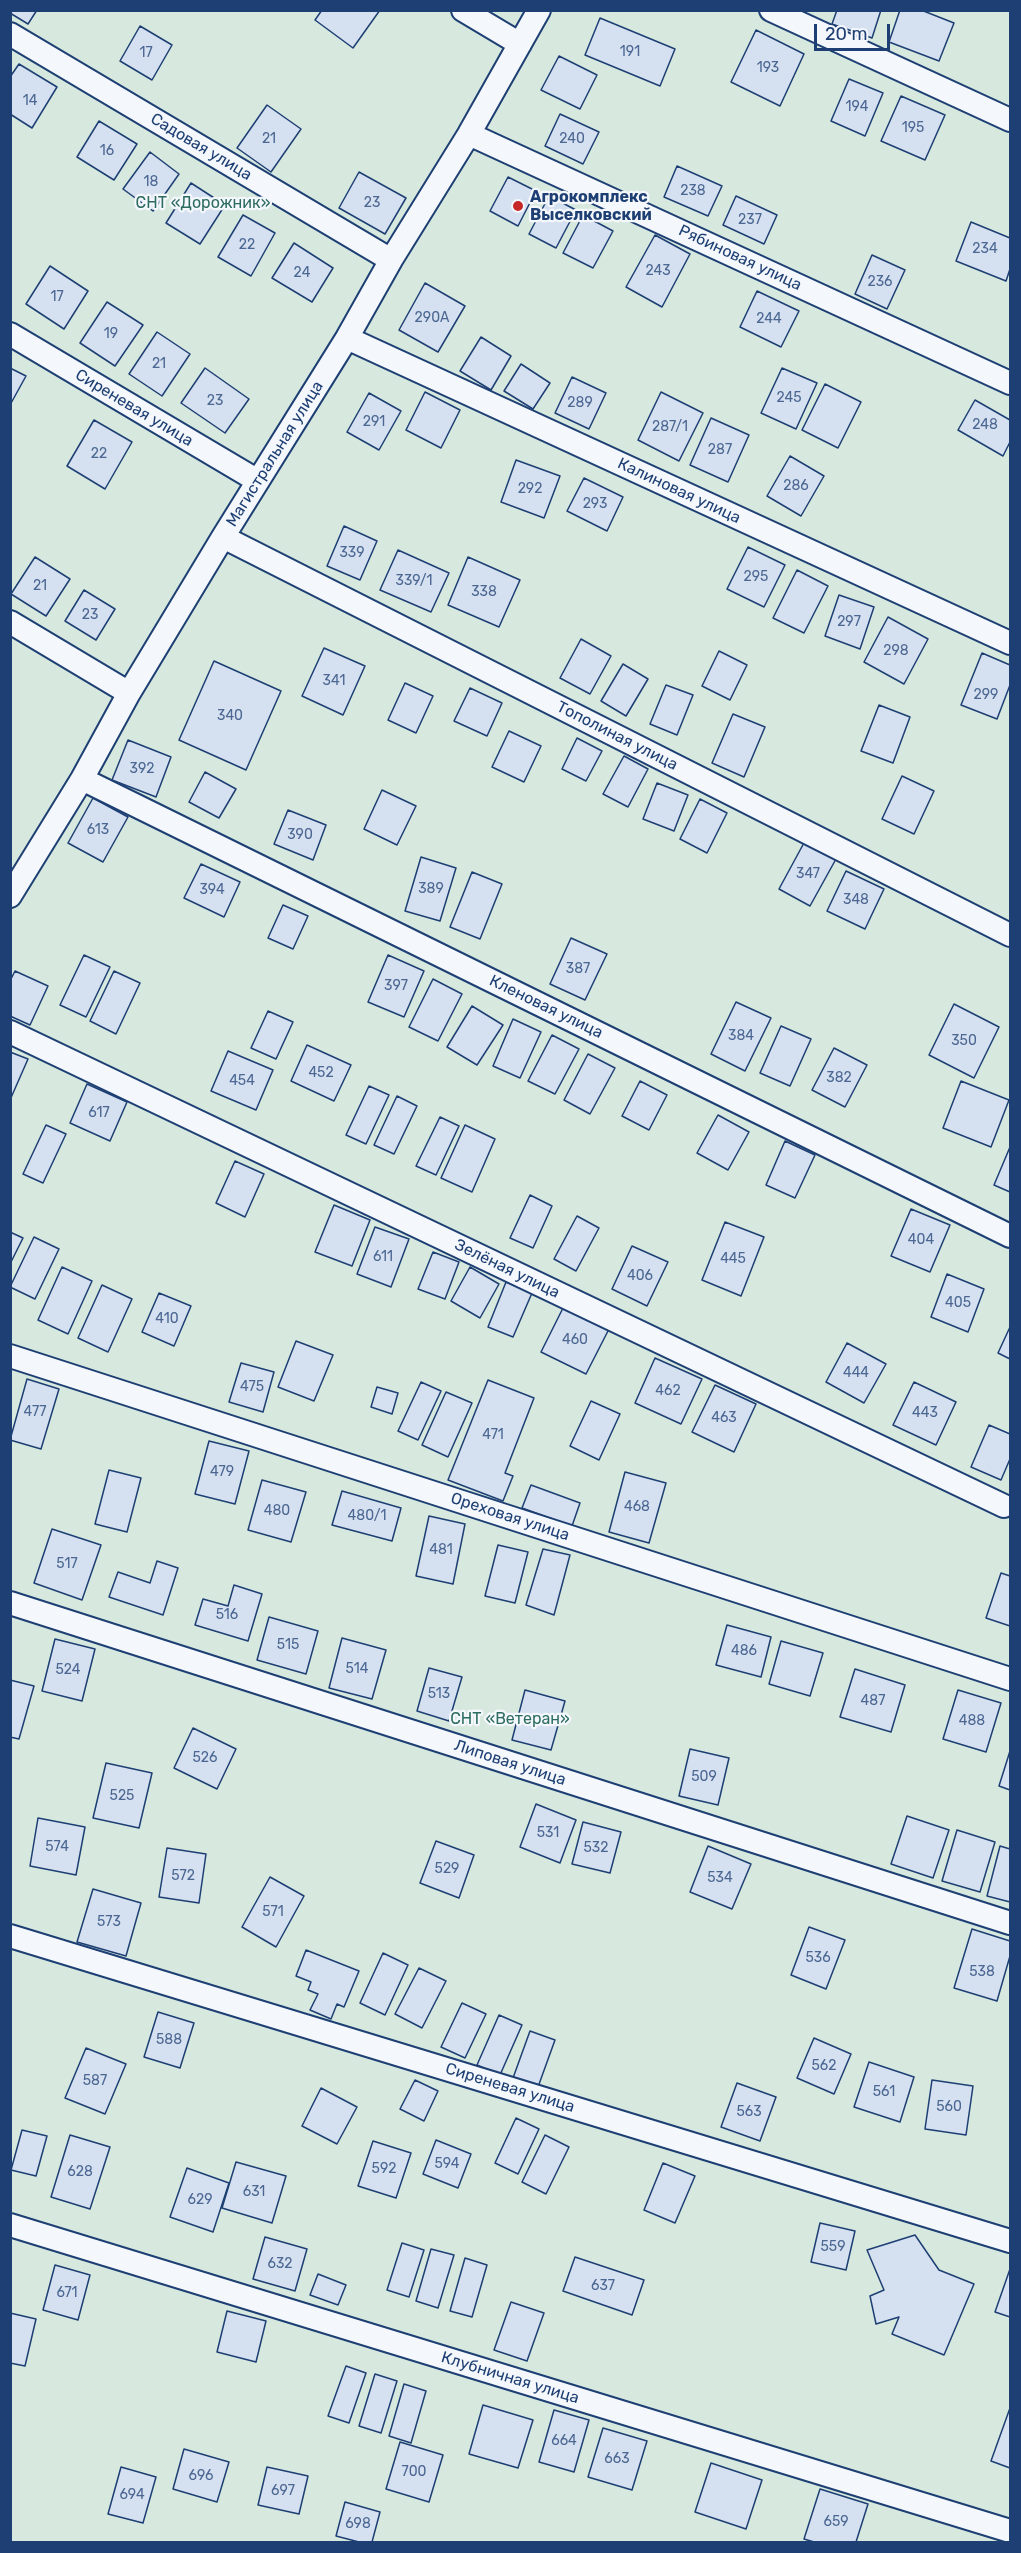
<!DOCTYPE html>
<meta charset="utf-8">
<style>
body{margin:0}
#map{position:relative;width:1021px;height:2553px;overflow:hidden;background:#f4f7fb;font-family:Rubik,sans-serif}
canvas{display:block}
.frame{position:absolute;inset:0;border:12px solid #1d3f73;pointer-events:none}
.scale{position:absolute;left:814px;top:24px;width:76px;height:27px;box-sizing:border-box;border:3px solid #1d3f73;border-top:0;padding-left:8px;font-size:18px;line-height:21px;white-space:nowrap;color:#1d3f73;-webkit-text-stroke:4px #f4f7fb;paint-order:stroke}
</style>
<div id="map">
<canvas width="1021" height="2553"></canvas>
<div class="frame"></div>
<div class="scale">20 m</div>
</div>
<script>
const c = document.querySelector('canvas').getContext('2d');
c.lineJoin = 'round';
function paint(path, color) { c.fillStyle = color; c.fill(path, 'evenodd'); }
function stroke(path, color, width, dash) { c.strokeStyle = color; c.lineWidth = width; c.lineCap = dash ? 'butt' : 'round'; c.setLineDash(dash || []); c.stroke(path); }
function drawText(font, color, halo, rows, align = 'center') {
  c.font = font + ' Rubik,sans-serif'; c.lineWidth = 4.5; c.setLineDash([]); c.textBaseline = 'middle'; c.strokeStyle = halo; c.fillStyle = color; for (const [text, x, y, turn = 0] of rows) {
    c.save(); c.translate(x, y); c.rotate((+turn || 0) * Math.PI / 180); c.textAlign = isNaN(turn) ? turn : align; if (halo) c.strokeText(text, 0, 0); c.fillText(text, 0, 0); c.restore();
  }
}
const green = new Path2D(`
 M11,11h999v2531h-999z`);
paint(green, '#d7e8df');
stroke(green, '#687fa3', 1.5);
const building = new Path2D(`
 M10,10h27l-9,14 -18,-11z
 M322,10h58l-27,38 -38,-28z
 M837,10h44l-9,28 -40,-14z
 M900,10h21l33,13 -15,38 -50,-19z
 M600,18l75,31 -15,37 -75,-31z
 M140,26l32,19 -20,35 -32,-19z
 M756,30l48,24 -24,52 -49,-24z
 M559,56l38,19 -17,34 -39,-19z
 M19,64l38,23 -25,41 -22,-14v-37z
 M849,79l34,14 -18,43 -34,-15z
 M901,96l44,19 -20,45 -44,-19z
 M267,105l34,24 -30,43 -34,-24z
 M560,114l39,18 -16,32 -38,-18z
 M99,121l38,23 -23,36 -37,-23z
 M150,152l29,22 -26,37 -30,-22z
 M677,166l45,20 -14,30 -44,-19z
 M359,172l47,26 -21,36 -46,-26z
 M508,177l28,14 -18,35 -28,-15z
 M191,183l34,22 -25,39 -34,-21z
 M549,196l27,14 -20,38 -27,-14z
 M736,196l41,19 -13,29 -41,-19z
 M243,215l32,18 -24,43 -33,-19z
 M583,215l30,16 -20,37 -30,-15z
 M971,222l39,16v31l-4,12 -50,-20z
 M655,235l35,19 -28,53 -36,-20z
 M294,243l39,25 -21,34 -40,-24z
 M872,255l33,15 -18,39 -32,-15z
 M50,266l38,25 -24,38 -38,-25z
 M425,283l40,23 -27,46 -39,-22z
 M757,291l42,20 -18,36 -41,-20z
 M107,302l36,23 -28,41 -35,-23z
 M157,332l33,22 -28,42 -33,-22z
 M481,337l30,19 -20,34 -31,-19z
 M521,364l29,19 -17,26 -29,-18z
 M10,368l16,8 -16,29z
 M205,368l44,31 -24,34 -44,-30z
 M782,368l35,15 -21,46 -35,-16z
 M572,377l34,16 -17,36 -34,-16z
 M825,384l36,18 -23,46 -36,-18z
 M425,392l35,18 -19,38 -35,-18z
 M661,392l42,21 -24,48 -41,-21z
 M369,393l32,18 -22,39 -32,-18z
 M975,400l35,20v22l-7,14 -45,-26z
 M711,418l38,17 -21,47 -38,-17z
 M94,420l38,22 -27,47 -38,-23z
 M790,456l34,20 -23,40 -34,-20z
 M516,460l44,16 -16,42 -43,-16z
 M584,478l39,19 -16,34 -40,-20z
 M344,526l33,15 -17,39 -33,-14z
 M748,547l37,18 -21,42 -37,-18z
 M398,550l51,23 -18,39 -51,-22z
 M35,557l35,22 -24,37 -35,-22z
 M468,557l52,23 -21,47 -51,-22z
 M797,570l31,16 -24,47 -31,-15z
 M84,590l31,19 -19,31 -31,-19z
 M839,595l35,12 -14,42 -35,-13z
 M888,617l40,22 -24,45 -40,-22z
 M581,639l30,17 -21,38 -30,-16z
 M324,648l41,18 -22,49 -41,-19z
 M719,651l28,14 -17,35 -28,-14z
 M982,653l28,12v20l-13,34 -36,-14z
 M214,661l67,30 -35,79 -67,-30z
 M623,664l25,15 -22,37 -25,-15z
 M405,683l28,13 -17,37 -28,-13z
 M666,685l27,10 -16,40 -27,-11z
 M470,688l32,15 -15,33 -33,-15z
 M879,705l31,12 -17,46 -32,-12z
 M733,714l32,13 -21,50 -32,-14z
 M509,731l32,15 -17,36 -32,-15z
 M577,738l25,13 -16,30 -24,-12z
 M128,740l43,17 -15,40 -44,-17z
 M624,756l24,13 -20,38 -25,-13z
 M205,772l31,17 -17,29 -30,-16z
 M902,776l32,15 -20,43 -32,-15z
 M657,783l31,12 -14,36 -31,-12z
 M382,790l34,16 -19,39 -33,-16z
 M93,798l35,19 -25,45 -35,-19z
 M700,799l27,14 -20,40 -27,-14z
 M288,810l38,15 -13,35 -39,-16z
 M805,841l31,18 -26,47 -31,-17z
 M421,857l35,11 -16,53 -35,-10z
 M201,864l39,18 -16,35 -40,-19z
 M846,871l38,18 -19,40 -38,-18z
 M472,872l30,12 -22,55 -30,-12z
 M283,905l25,11 -15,33 -25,-11z
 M571,938l36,16 -22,46 -35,-16z
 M84,955l26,12 -24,50 -26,-12z
 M388,955l36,16 -20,46 -36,-15z
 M15,971l33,15 -18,39 -20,-9v-35z
 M114,971l26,12 -24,51 -26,-13z
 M433,979l29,15 -24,47 -29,-14z
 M736,1002l35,16 -26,53 -34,-17z
 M954,1004l45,23 -25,51 -45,-23z
 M472,1006l31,19 -26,40 -30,-18z
 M268,1011l25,11 -17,37 -25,-11z
 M513,1019l28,13 -21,46 -27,-12z
 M781,1026l30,13 -21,47 -30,-13z
 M552,1035l27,14 -24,45 -27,-13z
 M307,1045l44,20 -17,36 -43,-20z
 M834,1048l33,17 -22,42 -33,-17z
 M228,1051l45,19 -17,40 -45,-19z
 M10,1052l18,7 -18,41z
 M588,1054l27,14 -25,46 -26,-14z
 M640,1081l27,14 -18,35 -27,-14z
 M961,1081l48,19 -18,47 -48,-19z
 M87,1084l40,18 -17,39 -40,-18z
 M369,1086l20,9 -23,49 -20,-9z
 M397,1096l20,10 -23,48 -20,-9z
 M718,1115l31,17 -21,38 -31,-17z
 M440,1117l19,9 -23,49 -20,-9z
 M46,1125l20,9 -23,49 -20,-9z
 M465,1125l30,14 -23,53 -31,-14z
 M785,1141l30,14 -20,43 -29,-13z
 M1010,1147v45l-16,-7z
 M235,1161l29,13 -19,43 -29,-14z
 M530,1195l22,11 -19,42 -23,-10z
 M334,1205l36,15 -18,46 -37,-14z
 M911,1209l39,16 -20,47 -39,-16z
 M577,1216l22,12 -23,43 -22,-12z
 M725,1222l39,15 -23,59 -39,-16z
 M375,1227l34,12 -18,48 -34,-13z
 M10,1232l13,6 -13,26z
 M34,1237l25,12 -24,50 -25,-12z
 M632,1246l36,16 -21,44 -35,-17z
 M433,1252l26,10 -14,37 -27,-10z
 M62,1267l30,14 -24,53 -30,-14z
 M470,1267l29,17 -19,34 -29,-17z
 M947,1274l37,15 -16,43 -37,-15z
 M506,1282l26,11 -19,44 -25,-10z
 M102,1285l30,14 -24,53 -30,-14z
 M159,1293l32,13 -17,40 -32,-14z
 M564,1306l45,23 -23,45 -45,-22z
 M1010,1327v32l-12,-6z
 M296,1341l37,14 -19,46 -36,-14z
 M847,1343l39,21 -22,39 -38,-21z
 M655,1358l47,21 -21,45 -46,-21z
 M241,1363l33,9 -11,40 -34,-10z
 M27,1379l32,10 -18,60 -31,-9z
 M488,1380l46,18 -29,75 8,3 -10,25 -55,-21z
 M421,1382l20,9 -23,49 -20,-9z
 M914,1382l42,20 -20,43 -43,-20z
 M715,1385l41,19 -22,48 -42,-20z
 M377,1387l21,6 -6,21 -21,-7z
 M446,1392l26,11 -24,54 -26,-12z
 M591,1401l29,13 -21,46 -29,-14z
 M989,1425l21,9v25l-9,21 -30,-13z
 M209,1441l40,10 -14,53 -40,-10z
 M109,1470l32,8 -14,54 -32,-8z
 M625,1472l41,11 -17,60 -40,-11z
 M262,1480l44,12 -15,50 -43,-12z
 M531,1485l49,18 -8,23 -50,-18z
 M342,1491l59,17 -9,33 -60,-16z
 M429,1516l36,8 -12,60 -37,-8z
 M52,1529l49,16 -19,55 -48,-17z
 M498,1545l30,7 -13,51 -30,-7z
 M543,1549l27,6 -16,60 -28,-10z
 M157,1561l21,7 -15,47 -54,-18 9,-25 32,11z
 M1001,1573l9,3v50l-24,-8z
 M234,1585l28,9 -14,47 -53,-16 8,-26 25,7z
 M269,1617l49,14 -12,43 -49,-14z
 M727,1625l44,12 -10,40 -45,-12z
 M342,1638l44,12 -14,49 -43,-11z
 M55,1639l40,10 -13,52 -40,-10z
 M781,1641l42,12 -13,43 -41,-12z
 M429,1668l33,9 -13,44 -32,-10z
 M855,1669l50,16 -14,47 -51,-15z
 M10,1680l24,6 -15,53 -9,-2z
 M525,1690l40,11 -14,49 -39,-10z
 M958,1690l43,13 -15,49 -43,-13z
 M193,1728l43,21 -19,40 -43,-21z
 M690,1749l39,9 -11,47 -39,-9z
 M1010,1751v39l-11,-4z
 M106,1763l46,10 -13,55 -46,-10z
 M536,1804l40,16 -16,43 -40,-16z
 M907,1816l42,14 -16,48 -42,-14z
 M38,1818l47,9 -9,48 -46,-9z
 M583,1822l38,10 -11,41 -38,-9z
 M957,1830l38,12 -15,50 -38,-11z
 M436,1841l38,14 -15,43 -39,-15z
 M708,1846l43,18 -19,45 -42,-17z
 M1000,1846l10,3v53l-23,-6z
 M167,1848l39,6 -7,49 -40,-6z
 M270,1877l34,19 -28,51 -34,-20z
 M93,1889l48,14 -15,53 -49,-14z
 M809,1927l36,13 -19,49 -35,-14z
 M972,1929l38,12v15l-13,45 -43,-13z
 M306,1950l53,21 -15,36 -7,-3 -6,15 -21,-9 8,-16 -10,-4 3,-8 -15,-6z
 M383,1953l25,12 -23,50 -25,-12z
 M419,1968l27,13 -24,47 -27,-14z
 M462,2003l24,11 -21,44 -24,-11z
 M158,2012l36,11 -14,45 -36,-11z
 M499,2015l23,10 -22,50 -23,-10z
 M530,2031l25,9 -17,47 -25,-9z
 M814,2038l37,16 -17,40 -37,-16z
 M86,2048l40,16 -21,50 -40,-16z
 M869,2062l45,15 -14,45 -46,-15z
 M415,2080l23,11 -14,30 -24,-12z
 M932,2080l41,6 -7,49 -41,-6z
 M737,2083l39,14 -16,44 -39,-14z
 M321,2088l36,19 -20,37 -35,-18z
 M516,2118l23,11 -21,45 -23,-11z
 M22,2130l25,6 -11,40 -25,-6z
 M70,2135l40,12 -20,62 -39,-12z
 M545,2135l24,12 -23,47 -24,-12z
 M436,2140l35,14 -13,34 -35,-14z
 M373,2141l38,12 -15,45 -38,-12z
 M236,2162l50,14 -14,47 -50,-15z
 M663,2163l32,13 -20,47 -31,-13z
 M187,2168l42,15 -16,49 -43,-15z
 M820,2223l35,8 -9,39 -35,-8z
 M915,2235l24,35 35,14 -30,71 -52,-21 7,-17 -23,7 -6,-28 14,-6 -17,-40z
 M265,2237l42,12 -12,42 -42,-12z
 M402,2243l22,7 -15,47 -22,-7z
 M431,2249l23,6 -16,53 -22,-7z
 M575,2257l69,23 -12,35 -69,-24z
 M465,2258l22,7 -15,52 -22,-6z
 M55,2265l35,10 -12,45 -35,-10z
 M1010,2269v48l-15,-5z
 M318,2274l28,11 -8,20 -28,-10z
 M511,2302l33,11 -17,48 -33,-11z
 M227,2311l39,10 -10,41 -39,-10z
 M10,2313l26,6 -11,47 -15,-3z
 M346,2366l20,7 -17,50 -21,-7z
 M375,2374l22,7 -16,52 -22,-7z
 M404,2384l22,7 -15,52 -22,-7z
 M483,2405l50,15 -15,48 -49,-14z
 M1010,2408v60l-19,-7z
 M554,2410l35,10 -15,52 -35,-10z
 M603,2428l44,13 -15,49 -44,-13z
 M400,2442l43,13 -14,47 -43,-13z
 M184,2449l45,13 -12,40 -44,-13z
 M711,2463l51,17 -16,49 -51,-17z
 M121,2467l35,10 -13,46 -35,-9z
 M267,2467l41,9 -9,38 -41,-9z
 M820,2489l48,15 -12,38h-42l-10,-3z
 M345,2502l35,10 -8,30h-13l-23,-6z`);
paint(building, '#d5e0f0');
stroke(building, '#1d3f73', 1.5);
const street = new Path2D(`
 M463,10l57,34
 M771,10l239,110
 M10,34l381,226
 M469,134l541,249
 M10,334l248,147
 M347,338l663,305
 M223,537l787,398
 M10,622l119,71
 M82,779l928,457
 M10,896l72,-117 47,-86 94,-156 124,-199 44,-78 78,-126 70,-124
 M10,1032l994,474
 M10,1356l1000,323
 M10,1603l1000,320
 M10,1936l1000,305
 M10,2225l1000,306`);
stroke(street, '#1d3f73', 26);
stroke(street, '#f4f7fb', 22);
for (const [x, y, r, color] of [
 [518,206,6,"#c62828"]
]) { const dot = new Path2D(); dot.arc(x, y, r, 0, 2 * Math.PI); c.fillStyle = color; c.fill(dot); stroke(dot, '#f4f7fb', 2); }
drawText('14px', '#4b6792', null, [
 ["191",630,52],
 ["17",146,53],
 ["193",768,68],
 ["14",30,101],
 ["194",857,107],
 ["195",913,128],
 ["21",269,139],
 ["240",572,139],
 ["16",107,151],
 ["18",151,182],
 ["238",693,191],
 ["23",372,203],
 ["237",750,220],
 ["22",247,245],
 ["234",985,249],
 ["243",658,271],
 ["24",302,273],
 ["236",880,282],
 ["17",57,297],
 ["290А",432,318],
 ["244",769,319],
 ["19",111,334],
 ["21",159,364],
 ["245",789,398],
 ["23",215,401],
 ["289",580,403],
 ["291",374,422],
 ["248",985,425],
 ["287/1",670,427],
 ["287",720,450],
 ["22",99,454],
 ["286",796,486],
 ["292",530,489],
 ["293",595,504],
 ["339",352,553],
 ["295",756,577],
 ["339/1",414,581],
 ["21",40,586],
 ["338",484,592],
 ["23",90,615],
 ["297",849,622],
 ["298",896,651],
 ["341",334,681],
 ["299",986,695],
 ["340",230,716],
 ["392",142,769],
 ["613",98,830],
 ["390",300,835],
 ["347",808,874],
 ["389",431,889],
 ["394",212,890],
 ["348",856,900],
 ["387",578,969],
 ["397",396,986],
 ["384",741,1036],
 ["350",964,1041],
 ["452",321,1073],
 ["382",839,1078],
 ["454",242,1081],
 ["617",99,1113],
 ["404",921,1240],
 ["611",383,1257],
 ["445",733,1259],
 ["406",640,1276],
 ["405",958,1303],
 ["410",167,1319],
 ["460",575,1340],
 ["444",856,1373],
 ["475",252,1387],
 ["462",668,1391],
 ["477",35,1412],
 ["443",925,1413],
 ["463",724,1418],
 ["471",493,1435],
 ["479",222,1472],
 ["468",637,1507],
 ["480",277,1511],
 ["480/1",367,1516],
 ["481",441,1550],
 ["517",67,1564],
 ["516",227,1615],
 ["515",288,1645],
 ["486",744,1651],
 ["514",357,1669],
 ["524",68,1670],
 ["513",439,1694],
 ["487",873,1701],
 ["488",972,1721],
 ["526",205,1758],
 ["509",704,1777],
 ["525",122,1796],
 ["531",548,1833],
 ["574",57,1847],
 ["532",596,1848],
 ["529",447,1869],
 ["572",183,1876],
 ["534",720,1878],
 ["571",273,1912],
 ["573",109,1922],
 ["536",818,1958],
 ["538",982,1972],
 ["588",169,2040],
 ["562",824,2066],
 ["587",95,2081],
 ["561",884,2092],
 ["560",949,2107],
 ["563",749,2112],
 ["594",447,2164],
 ["592",384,2169],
 ["628",80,2172],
 ["631",254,2192],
 ["629",200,2200],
 ["559",833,2247],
 ["632",280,2264],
 ["637",603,2286],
 ["671",67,2293],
 ["664",564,2441],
 ["663",617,2459],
 ["700",414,2472],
 ["696",201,2476],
 ["697",283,2491],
 ["694",132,2495],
 ["659",836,2522],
 ["698",358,2524]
]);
drawText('16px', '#1d3f73', '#f4f7fb', [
 ["Садовая улица",201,147,31],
 ["Рябиновая улица",740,258,25],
 ["Сиреневая улица",134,408,31],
 ["Магистральная улица",275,454,-58],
 ["Калиновая улица",679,491,25],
 ["Тополиная улица",617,736,27],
 ["Кленовая улица",546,1007,26],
 ["Зелёная улица",507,1269,26],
 ["Ореховая улица",510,1517,18],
 ["Липовая улица",510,1763,18],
 ["Сиреневая улица",510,2088,17],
 ["Клубничная улица",510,2378,17]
]);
drawText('bold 16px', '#1d3f73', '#f4f7fb', [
 ["Агрокомплекс",530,197],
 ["Выселковский",530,215]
], 'left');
drawText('16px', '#2c6c60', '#f4f7fb', [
 ["СНТ «Дорожник»",203,203],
 ["СНТ «Ветеран»",510,1719]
]);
</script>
